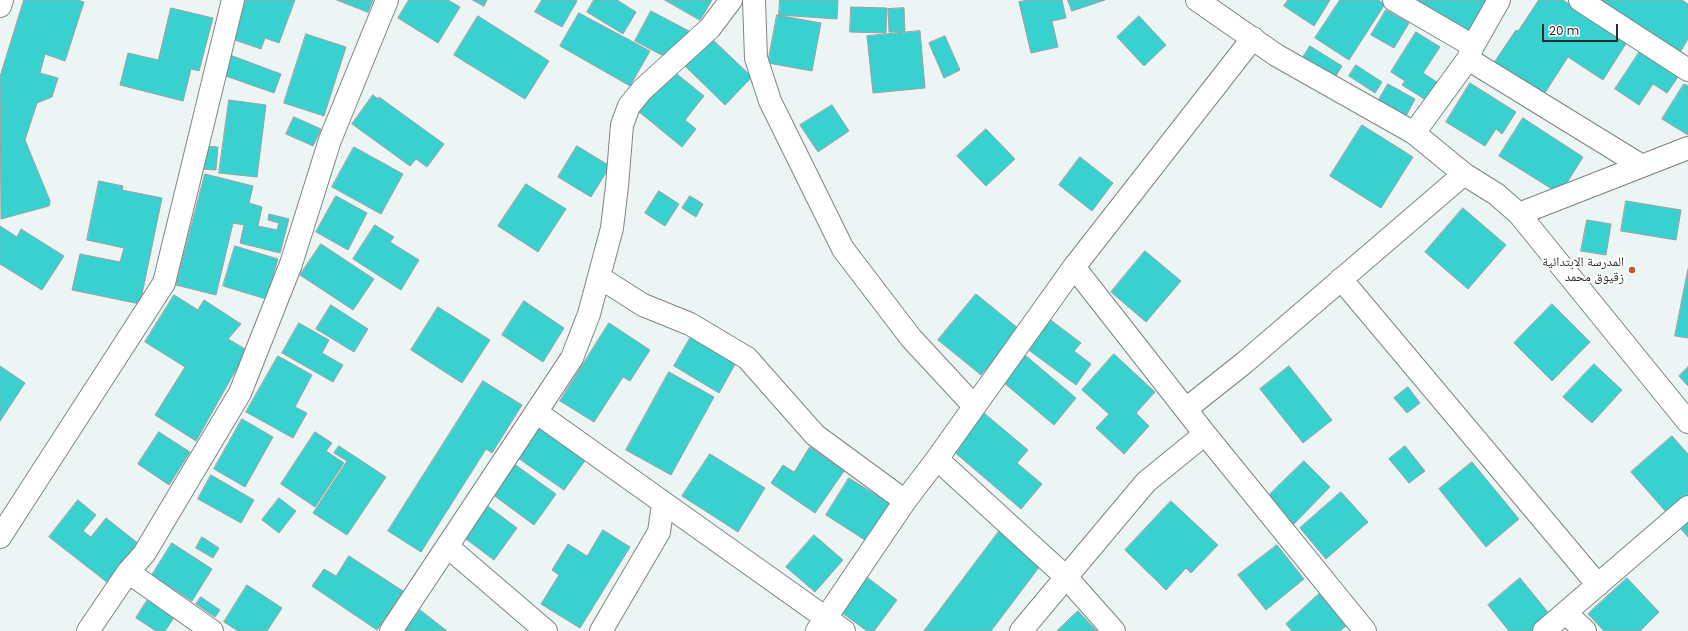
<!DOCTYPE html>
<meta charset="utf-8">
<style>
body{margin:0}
#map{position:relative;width:1688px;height:631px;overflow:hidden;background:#edf5f4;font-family:Poppins,sans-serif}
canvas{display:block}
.scale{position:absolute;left:1542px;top:24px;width:76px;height:18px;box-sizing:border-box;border:2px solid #292c2c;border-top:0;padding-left:5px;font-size:12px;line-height:14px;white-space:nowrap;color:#292c2c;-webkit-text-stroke:3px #fff;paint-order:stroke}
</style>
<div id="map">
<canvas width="1688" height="631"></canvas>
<div class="scale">20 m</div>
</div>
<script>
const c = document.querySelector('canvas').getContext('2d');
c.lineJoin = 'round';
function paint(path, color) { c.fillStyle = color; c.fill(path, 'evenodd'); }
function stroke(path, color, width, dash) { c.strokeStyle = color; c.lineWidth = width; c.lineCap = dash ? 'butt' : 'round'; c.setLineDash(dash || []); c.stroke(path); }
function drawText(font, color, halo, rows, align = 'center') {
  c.font = font + ' Poppins,"Noto Naskh Arabic",sans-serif'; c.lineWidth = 4; c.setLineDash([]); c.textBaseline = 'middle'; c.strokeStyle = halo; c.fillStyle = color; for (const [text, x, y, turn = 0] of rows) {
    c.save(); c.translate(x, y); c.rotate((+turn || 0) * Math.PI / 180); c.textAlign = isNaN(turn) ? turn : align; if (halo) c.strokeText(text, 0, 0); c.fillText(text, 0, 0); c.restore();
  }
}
const building = new Path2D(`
 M24,0h54l6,2 -19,59 -20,-7 -5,19 18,5 -6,19 -15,6 -12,37 25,61 -1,5 -48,13 -1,-142z
 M246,0h49l-16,43 -14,-5 -4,11 -29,-10z
 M337,0h36l-5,12z
 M409,0h39l12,7 -22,36 -40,-25z
 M473,0h14l-3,6z
 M542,0h34l1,1 -15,26 -27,-15z
 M594,0h23l19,12 -13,22 -36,-22z
 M665,0h47l-12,20z
 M780,0h58l-1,19 -58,-4z
 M1029,0h33l4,18 -14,3 6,26 -27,6 -12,-51z
 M1068,0h37l-33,11z
 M1288,0h42l-16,26 -30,-20z
 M1340,0h38l7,4 -36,56 -34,-22z
 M1415,0h80l-25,37z
 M1539,0h24l64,42 -24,38 -35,-23 -29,45 -50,-32 27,-40 2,1z
 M1602,0h80l6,4v35l-9,15 -79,-50z
 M851,7l36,1 -1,25 -36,-1z
 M171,8l42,10 -14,53 -8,-2 -8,32 -63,-16 8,-32 30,7z
 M904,8l1,24h-16l-1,-23z
 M1386,10l23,13 -15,25 -23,-13z
 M651,11l38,20 -16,30 -38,-20z
 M579,13l71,38 -20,35 -70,-40z
 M777,15l44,8 -9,48 -44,-8z
 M478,16l71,45 -24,38 -71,-44z
 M1139,16l27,29 -22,21 -27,-29z
 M920,31l5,57 -52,5 -6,-57z
 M1416,32l24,15 -17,26 14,9 -11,18 -24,-15 3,-4 -14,-9z
 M306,34l40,13 -22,69 -40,-13z
 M945,36l15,34 -16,8 -15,-35z
 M710,37l42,40 -27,28 -42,-41z
 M1310,46l32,20 -8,13 -32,-20z
 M1640,51l38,26 -11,16 -14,-9 -14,21 -24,-16z
 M230,55l51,19 -7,19 -51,-18z
 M1356,65l26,17 -7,11 -26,-17z
 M672,70l32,26 -19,24 11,9 -14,18 -44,-36z
 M1470,83l46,29 -14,22 -6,-5 -11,17 -39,-24z
 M1388,84l27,15 -9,17 -28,-15z
 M1684,84l4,2v49l-26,-16z
 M373,95l5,4 1,-2 65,47 -17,23 -11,-8 -6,7 -58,-42z
 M229,100l37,5 -9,72 -38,-4z
 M832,105l17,26 -31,21 -18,-27z
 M294,117l27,12 -8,17 -27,-12z
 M1523,118l60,39 -23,37 -61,-38z
 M1362,125l51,32 -32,51 -51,-32z
 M986,129l29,30 -29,27 -29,-30z
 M205,146l13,1 -2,23 -13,-1z
 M577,146l33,20 -19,31 -33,-20z
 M354,147l49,27 -22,40 -49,-27z
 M1080,157l33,26 -21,28 -33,-26z
 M205,174l48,12 -4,17 13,4 -4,19 19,4 2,-7 -11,-3 1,-6 20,5 -9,34 -40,-10 4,-18 -11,-2 -17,72 -40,-10z
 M99,181l24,5 -1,4 40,8 -22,106 -68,-14 8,-36 40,8 4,-14 -37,-8z
 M526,184l40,25 -28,43 -40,-26z
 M659,191l20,13 -14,22 -20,-13z
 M336,196l31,17 -19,37 -32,-18z
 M690,196l13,8 -7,13 -14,-9z
 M1626,201l55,9 -5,30 -55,-9z
 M1463,208l43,37 -38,44 -43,-37z
 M1587,220l24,4 -5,31 -25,-4z
 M375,225l19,12 -4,5 29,18 -18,30 -48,-31z
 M0,226l17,11 4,-8 43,27 -22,34 -42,-26z
 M321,244l53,35 -21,31 -53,-35z
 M235,246l43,13 -12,40 -43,-13z
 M1145,251l36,30 -35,41 -35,-30z
 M1688,269v69l-13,-2z
 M976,294l43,35 -38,46 -43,-35z
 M174,295l24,15 6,-10 37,24 -13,15 19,11 -51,91 -41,-26 30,-48 -40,-25z
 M524,301l40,27 -21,34 -41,-27z
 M1552,304l38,38 -38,39 -38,-38z
 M331,305l37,24 -14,23 -38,-23z
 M438,307l52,33 -28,43 -51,-33z
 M1048,318l33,25 -7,8 17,13 -15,21 -50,-37z
 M299,323l30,17 -7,13 21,12 -10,17 -51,-29z
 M609,323l41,27 -20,31 -7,-4 -29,45 -34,-21z
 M693,333l45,26 -19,34 -45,-27z
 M1114,354l41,38 -19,21 13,13 -25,28 -28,-26 13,-14 -27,-24z
 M1025,355l51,43 -22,27 -51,-43z
 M278,356l34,19 -17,32 12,6 -14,25 -47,-26z
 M1594,364l28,26 -30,33 -29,-26z
 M0,366l25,17 -25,38z
 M1289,366l43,54 -29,23 -43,-54z
 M1688,367v19l-9,-10z
 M669,372l45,25 -43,78 -45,-25z
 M483,381l39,24 -30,48 -6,-4 -65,103 -33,-21z
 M1408,387l12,16 -13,10 -13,-15z
 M984,413l44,37 -11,13 25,21 -21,25 -69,-59z
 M242,419l31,18 -28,50 -31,-18z
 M541,420l48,35 -25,35 -49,-34z
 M159,432l31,20 -21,33 -31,-21z
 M315,432l17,11 -6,8 18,12 -29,44 -34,-23z
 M1672,436l16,18v41l-21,18 -36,-41z
 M339,446l47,31 -39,58 -34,-22 34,-52 -13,-8z
 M1405,446l20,25 -16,12 -20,-24z
 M810,447l34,24 -29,42 -44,-30 12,-18 11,7z
 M710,454l55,34 -27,44 -56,-36z
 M510,461l46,33 -22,31 -46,-34z
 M1304,461l26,26 -38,39 -27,-27z
 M1472,462l47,57 -33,28 -47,-58z
 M211,475l43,25 -13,23 -43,-24z
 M849,478l43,27 -24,37 -42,-27z
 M1341,492l27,30 -42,37 -26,-31z
 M279,498l17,13 -17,22 -17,-13z
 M78,500l18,15 -13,16 8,6 15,-19 33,26 -31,39 -59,-46z
 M1171,501l47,44 -27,28 -5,-5 -20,22 -41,-40z
 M485,504l32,24 -23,32 -32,-24z
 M1688,522v15l-7,-8z
 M603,530l27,17 -50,81 -39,-24 18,-29 -7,-5 16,-26 19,12z
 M1000,530l43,32 -52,69h-67z
 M814,535l29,25 -28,32 -29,-25z
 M202,537l17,11 -6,10 -17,-10z
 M172,543l40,26 -20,32 -40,-26z
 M1277,545l27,34 -38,31 -28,-35z
 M349,556l54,35 -26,39 -65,-44 12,-17 12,7z
 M864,575l33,25 -23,31h-7l-29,-21z
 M1520,578l31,38 -18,15h-24l-21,-26z
 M1627,578l32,34 -19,19h-36l-16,-17z
 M247,585l35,23 -15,23h-29l-14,-9z
 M1319,594l28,31 -7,6h-48l-6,-7z
 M150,596l27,17 -12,18h-9l-20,-13z
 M201,597l19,13 -5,7 -19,-13z
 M420,610l27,21h-43z
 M1078,611l19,20h-40z`);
paint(building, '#39d1cf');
stroke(building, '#9aa1a1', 1);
const minor = new Path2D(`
 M754,0l2,58 14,43 73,148 68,89 63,68
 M1394,0l79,46
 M1580,0l108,70
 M0,6l2,-6
 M1468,59l174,107
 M1414,133l54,-74 5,-13 26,-46
 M1519,214l169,-66
 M1074,267l131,167 160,197
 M599,277l44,28 47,19 57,34 68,77 90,66
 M1341,279l257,306
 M1186,409l58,-46 220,-189
 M536,412l308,219
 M937,459l129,118 48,54
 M0,537l164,-254 69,-283
 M448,547l98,84
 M128,572l84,59
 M1566,613l19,18
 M88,631l40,-59 16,-18 96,-161 51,-129 39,-124 57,-140
 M391,631l181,-273 17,-44 23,-86 5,-42 5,-61 7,-19 13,-16 68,-62 21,-28
 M601,631l58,-99 4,-28
 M817,631l88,-130 32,-42 137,-192 179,-229
 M1021,631l125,-149 59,-48
 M1544,631l144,-124`);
const tertiary = new Path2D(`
 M1197,0l79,55 138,78 50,41 32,20 23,20 169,208`);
stroke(minor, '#7e8585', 24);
stroke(tertiary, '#7e8585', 24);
stroke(minor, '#fff', 22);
stroke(tertiary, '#fff', 22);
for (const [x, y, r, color] of [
 [1632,270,4,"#c15a2e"]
]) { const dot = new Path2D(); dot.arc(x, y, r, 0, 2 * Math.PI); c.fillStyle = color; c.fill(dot); stroke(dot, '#fff', 1.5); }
drawText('13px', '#292c2c', '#fff', [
 ["المدرسة الابتدائية",1624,263],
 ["زقيوق محمد",1624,278]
], 'right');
</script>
